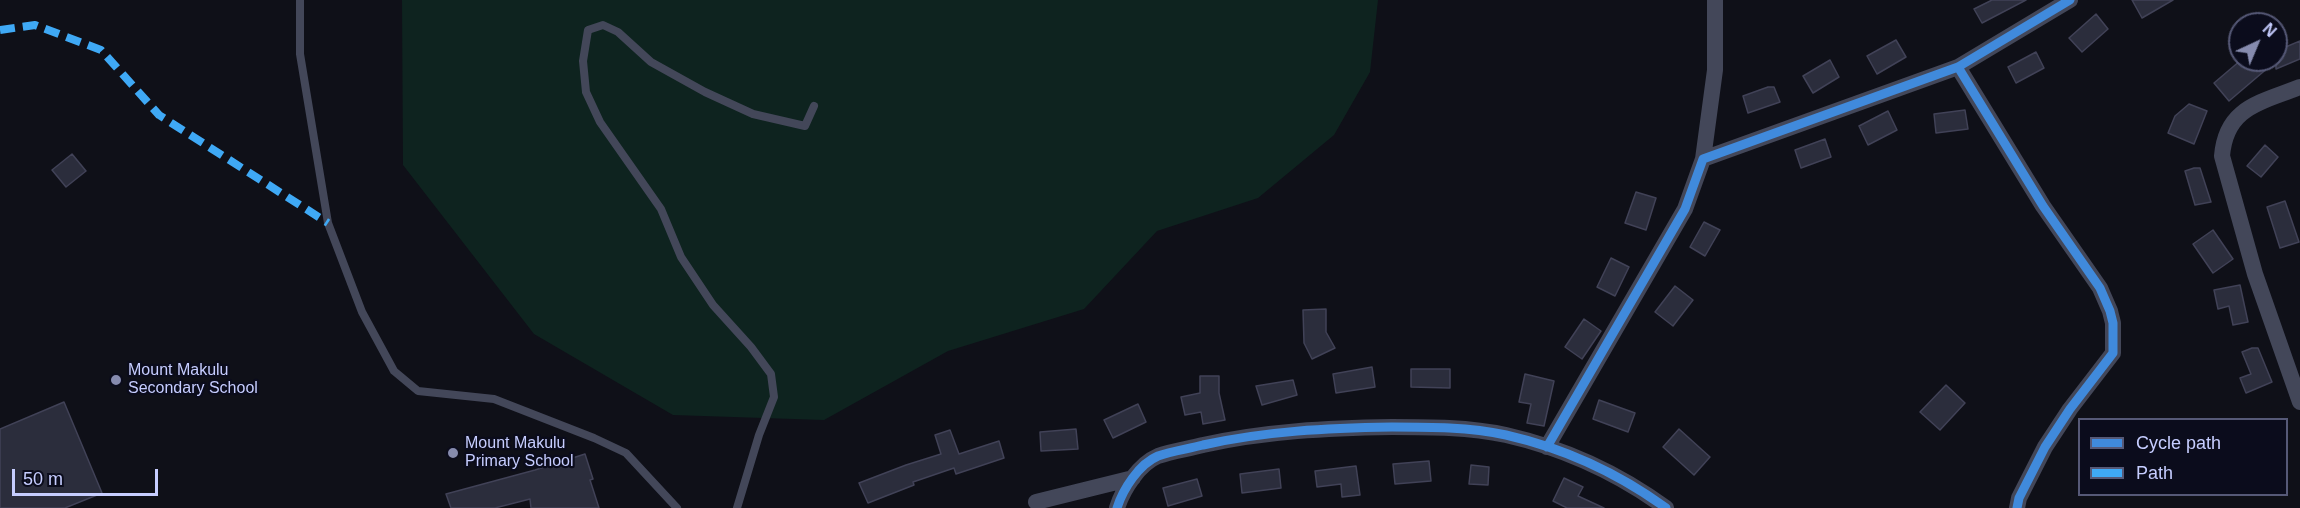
<!DOCTYPE html>
<style>
body{margin:0}
#map{position:relative;width:2300px;height:508px;overflow:hidden;background:#0f1018;font-family:Arial,sans-serif}
canvas{display:block}
.legend{position:absolute;left:2078px;top:418px;width:210px;height:78px;box-sizing:border-box;background:#0b0c1c;border:2px solid #565977;margin:0;padding:8px 10px;list-style:none;font-size:18px;color:#c6cdff}
.legend li{display:flex;align-items:center;gap:12px;height:30px}
.legend b{width:30px;border:2px solid #565977}
.north{position:absolute;left:2228px;top:12px;width:60px;height:60px;box-sizing:border-box;background:#0b0c1c;border:2px solid #565977;border-radius:50%;rotate:44deg;font-size:16px;font-weight:700;line-height:24px;text-align:center;color:#c6cdff}
.north::after{content:'';display:block;margin:auto;width:21px;height:27px;background:#868bae;clip-path:polygon(50% 0,100% 100%,50% 72%,0 100%)}
.scale{position:absolute;left:12px;top:469px;width:146px;height:27px;box-sizing:border-box;border:3px solid #c6cdff;border-top:0;padding-left:8px;font-size:18px;line-height:21px;white-space:nowrap;color:#c6cdff;-webkit-text-stroke:4px #0b0c1c;paint-order:stroke}
</style>
<div id="map">
<canvas width="2300" height="508"></canvas>
<ul class="legend">
<li><b style="height:8px;background:#408adc"></b>Cycle path</li>
<li><b style="height:8px;background:#3fa9f5"></b>Path</li>
</ul>
<div class="north">N</div>
<div class="scale">50 m</div>
</div>
<script>
const c = document.querySelector('canvas').getContext('2d');
c.lineJoin = 'round';
function paint(path, color) { c.fillStyle = color; c.fill(path, 'evenodd'); }
function stroke(path, color, width, dash) { c.strokeStyle = color; c.lineWidth = width; c.lineCap = dash ? 'butt' : 'round'; c.setLineDash(dash || []); c.stroke(path); }
function drawText(font, color, halo, rows, align = 'center') {
  c.font = font + ' Arial,sans-serif'; c.lineWidth = 4.5; c.setLineDash([]); c.textBaseline = 'middle'; c.strokeStyle = halo; c.fillStyle = color; for (const [text, x, y, turn = 0] of rows) {
    c.save(); c.translate(x, y); c.rotate((+turn || 0) * Math.PI / 180); c.textAlign = isNaN(turn) ? turn : align; if (halo) c.strokeText(text, 0, 0); c.fillText(text, 0, 0); c.restore();
  }
}
paint(new Path2D(`
 M402,0h976l-8,72 -36,63 -76,63 -101,33 -73,78 -136,42 -124,69 -151,-5 -139,-81 -131,-169z`), '#0e231f');
const building = new Path2D(`
 M1992,0h34l-44,23 -8,-14z
 M2132,0h41l-31,18z
 M2096,14l12,15 -26,23 -13,-14z
 M1896,40l10,17 -29,17 -10,-18z
 M2300,41v18l-24,10v-8l-47,40 -15,-18 27,-23h35v-9z
 M2036,52l8,16 -28,15 -8,-16z
 M1830,60l9,17 -26,16 -10,-17z
 M1768,87h6l6,15 -32,11 -5,-17z
 M2189,104l18,7 -13,33 -26,-11 7,-17z
 M1965,110l3,19 -32,4 -2,-19z
 M1888,111l9,19 -29,15 -9,-19z
 M1825,139l6,18 -30,11 -6,-18z
 M2265,145l13,12 -17,20 -14,-11z
 M72,154l14,17 -20,16 -14,-17z
 M2194,168h6l11,34 -16,3 -10,-34z
 M1636,192l20,6 -10,32 -21,-7z
 M2285,201l14,41 -19,6 -13,-41z
 M1704,222l16,8 -15,26 -15,-9z
 M2213,230l20,29 -20,14 -20,-29z
 M1611,258l18,9 -14,29 -18,-9z
 M2240,285l8,37 -15,3 -4,-19 -11,3 -4,-19z
 M1675,286l18,14 -20,26 -18,-14z
 M1326,309v23l9,16 -23,11 -8,-16 -1,-33z
 M1584,319l17,12 -19,28 -17,-12z
 M2252,348h6l14,34 -26,11 -6,-15 11,-4 -9,-22z
 M1372,367l3,20 -39,6 -3,-19z
 M1411,369h39v19l-39,-1z
 M1525,374l29,7 -10,45 -17,-3 4,-19 -12,-2z
 M1200,376h19v17l6,27 -22,4 -2,-12 -16,3 -4,-18 19,-4z
 M1293,380l4,15 -35,10 -6,-19z
 M1946,385l19,18 -25,27 -20,-18z
 M1599,400l36,13 -7,19 -35,-13z
 M64,402l38,91 -37,15h-65v-79z
 M1138,404l8,18 -33,16 -9,-18z
 M1076,429l2,20 -37,2 -1,-19z
 M1679,429l31,28 -16,18 -31,-28z
 M950,430l9,24 40,-13 5,17 -48,16 -2,-6 -41,14 1,3 -46,18 -9,-20 47,-18 35,-11 -6,-19z
 M585,454l8,25 -3,1 9,28h-68l-1,-9 -35,9h-44l-5,-14 89,-24z
 M1429,461l2,20 -36,3 -2,-20z
 M1471,465l18,2 -1,18 -19,-1z
 M1356,466l4,29 -18,2 -1,-13 -24,3 -2,-16z
 M1279,469l2,19 -39,5 -2,-19z
 M1564,478l19,9 -5,9 26,12h-37l-14,-7z
 M1197,479l5,17 -34,10 -5,-18z`);
paint(building, '#2b2d3c');
stroke(building, '#414257', 1.5);
stroke(new Path2D(`
 M300,0v54l28,169 34,89 32,59 24,20 76,8 100,39 32,15 51,55
 M737,508l22,-73 15,-38 -3,-23 -20,-27 -38,-42 -32,-48 -20,-48 -61,-87 -14,-30 -3,-31 5,-31 15,-5 15,7 33,30 54,30 48,22 52,12 9,-20`), '#434759', 8);
stroke(new Path2D(`
 M1958,67l85,139 57,82 10,23 3,12v30l-43,56 -25,38 -26,51 -2,10
 M2300,87c-40,16 -74,20 -78,69l33,118 45,128
 M1703,159l12,-89v-70
 M1547,447l138,-238 18,-50 255,-92 112,-67
 M1036,502l97,-24
 M1117,508c6,-19 22,-44 41,-52 14,-5 30,-7 45,-11 63,-14 125,-17 189,-18 38,0 77,0 114,8 57,13 112,38 160,73`), '#434759', 16);
stroke(new Path2D(`
 M0,30l35,-5 66,25 58,65 169,108`), '#3fa9f5', 8, [15, 8]);
stroke(new Path2D(`
 M1958,67l85,139 57,82 10,23 3,12v30l-43,56 -25,38 -26,51 -2,10
 M1547,447l138,-238 18,-50 255,-92 112,-67
 M1117,508c6,-19 22,-44 41,-52 14,-5 30,-7 45,-11 63,-14 125,-17 189,-18 38,0 77,0 114,8 57,13 112,38 160,73`), '#408adc', 9);
for (const [x, y, r, color] of [
 [116,380,6,"#868bae"],
 [453,453,6,"#868bae"]
]) { const dot = new Path2D(); dot.arc(x, y, r, 0, 2 * Math.PI); c.fillStyle = color; c.fill(dot); stroke(dot, '#0b0c1c', 2); }
drawText('16px', '#c6cdff', '#0b0c1c', [
 ["Mount Makulu",128,371],
 ["Secondary School",128,389],
 ["Mount Makulu",465,444],
 ["Primary School",465,462]
], 'left');
</script>
